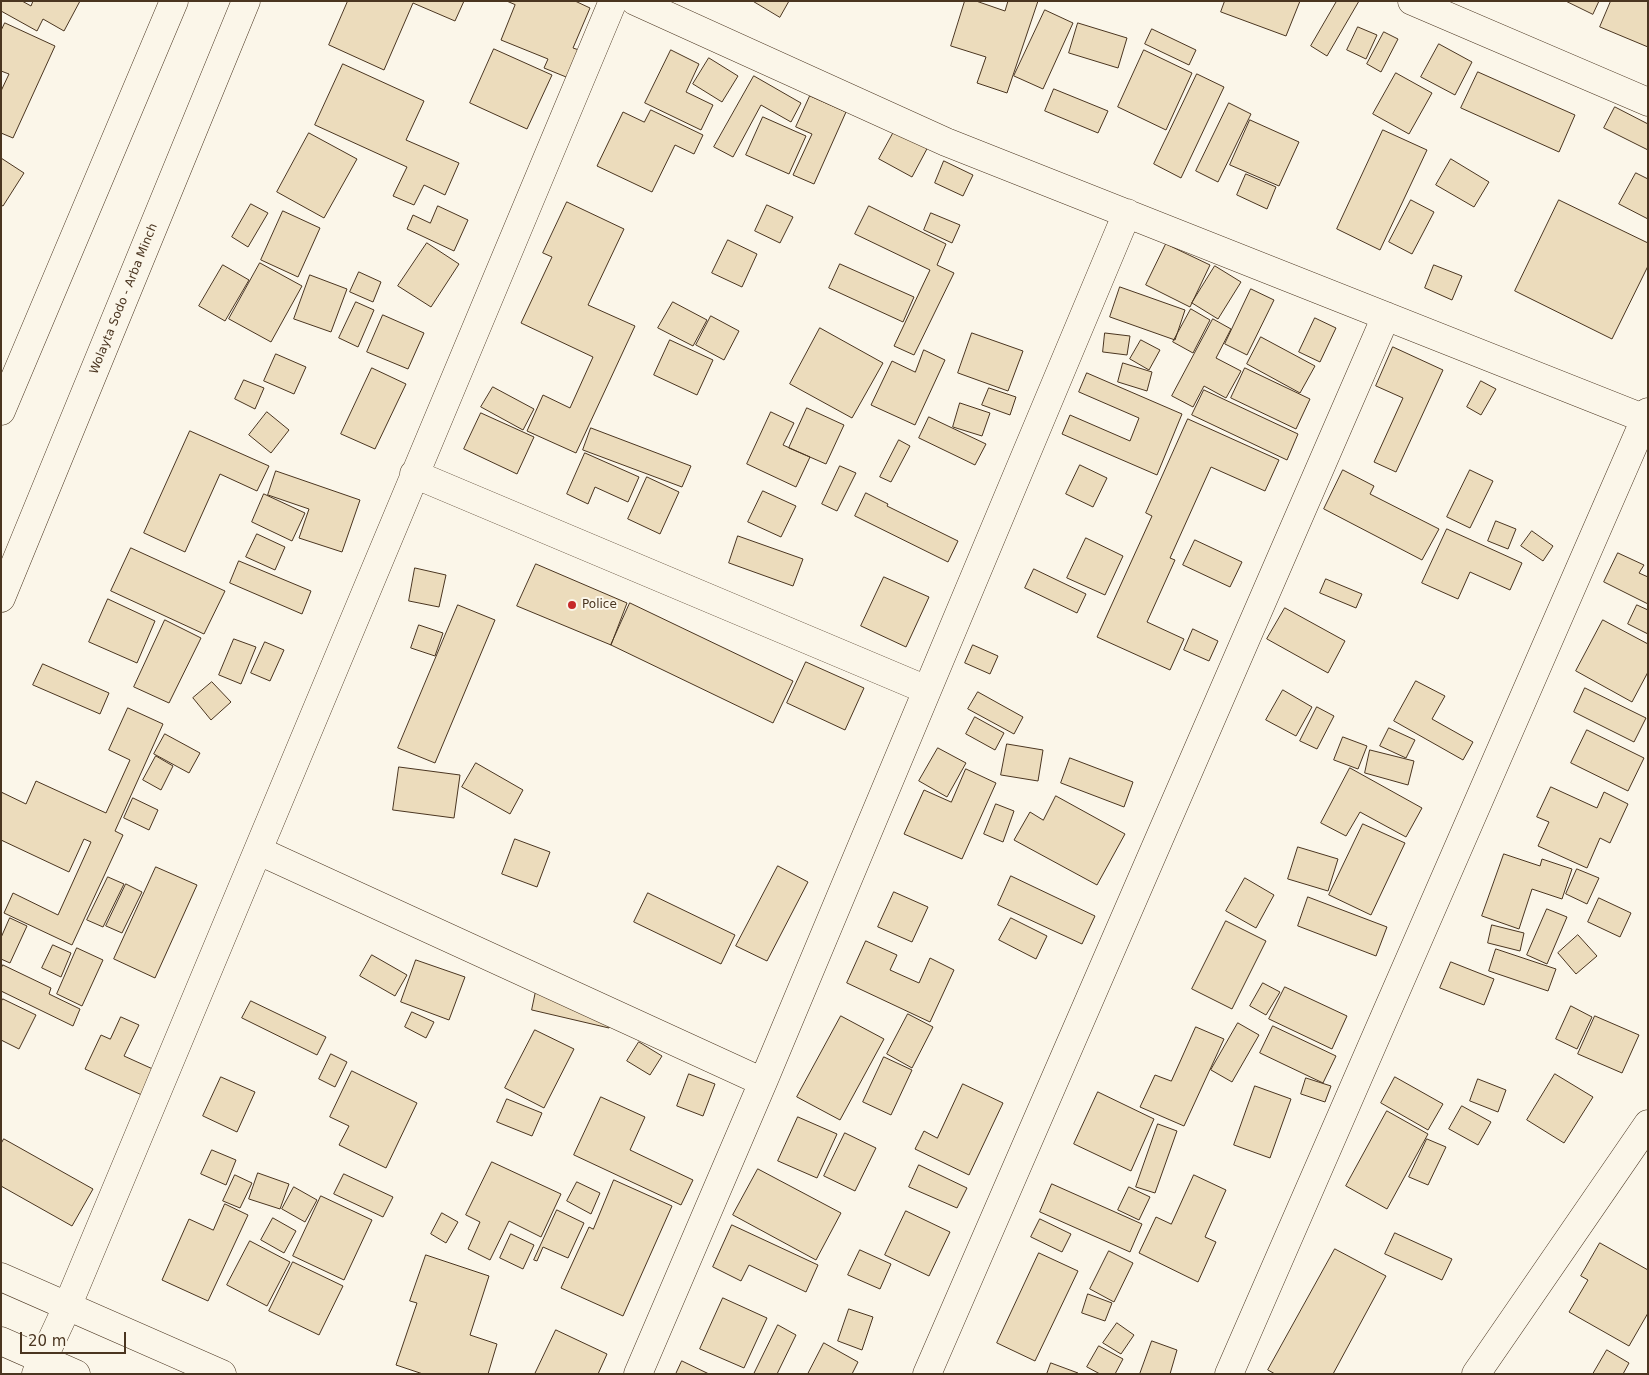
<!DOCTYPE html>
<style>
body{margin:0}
#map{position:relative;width:1649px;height:1375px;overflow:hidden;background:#fbf6e9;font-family:"DejaVu Sans",sans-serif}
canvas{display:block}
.frame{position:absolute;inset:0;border:2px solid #4a3520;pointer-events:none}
.scale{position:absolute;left:20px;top:1332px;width:106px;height:22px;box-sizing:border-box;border:2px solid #4a3520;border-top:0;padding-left:6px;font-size:15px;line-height:18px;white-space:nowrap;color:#4a3520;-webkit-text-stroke:4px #fbf6e9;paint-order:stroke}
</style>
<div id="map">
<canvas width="1649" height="1375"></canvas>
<div class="frame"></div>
<div class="scale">20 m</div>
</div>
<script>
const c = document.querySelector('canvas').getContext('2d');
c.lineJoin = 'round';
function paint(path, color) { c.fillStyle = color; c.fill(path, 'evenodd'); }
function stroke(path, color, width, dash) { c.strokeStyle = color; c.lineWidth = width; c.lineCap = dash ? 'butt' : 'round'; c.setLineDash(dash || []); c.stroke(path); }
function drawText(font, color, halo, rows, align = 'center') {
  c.font = font + ' "DejaVu Sans",sans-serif'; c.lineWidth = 4; c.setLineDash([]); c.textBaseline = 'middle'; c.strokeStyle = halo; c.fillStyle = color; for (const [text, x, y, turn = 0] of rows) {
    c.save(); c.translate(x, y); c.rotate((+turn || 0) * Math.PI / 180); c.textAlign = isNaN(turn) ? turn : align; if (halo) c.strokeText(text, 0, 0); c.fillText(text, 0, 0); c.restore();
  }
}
const building = new Path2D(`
 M1,1h21l9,5 2,-5h47l-16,30 -21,-12 -6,12 -36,-20z
 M348,1h116l-9,20 -42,-18 -29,67 -55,-25z
 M507,1h68l15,7 -17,40 9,3 -11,28 -27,-11 4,-9 -47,-19 14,-35z
 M753,1h36l-9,16z
 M965,1h11l29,10 3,-10h30l-31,92 -30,-10 9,-26 -35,-11z
 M1225,1h75l-14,35 -65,-24z
 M1337,1h22l-32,55 -16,-10z
 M1566,1h33l-6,13z
 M1611,1h37v46l-48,-20z
 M1045,10l28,13 -30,66 -29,-13z
 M5,23l50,23 -42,92 -12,-5v-42l8,-17 -8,-3v-40z
 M1078,23l49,15 -9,30 -49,-15z
 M1358,27l19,8 -11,24 -19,-9z
 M1152,29l44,21 -7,15 -44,-21z
 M1384,32l14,7 -17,33 -14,-8z
 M1439,44l33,18 -17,33 -34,-18z
 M494,49l58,26 -25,54 -57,-26z
 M671,50l28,14 -13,28 27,13 -12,25 -56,-27z
 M1144,50l48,23 -26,57 -48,-23z
 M709,58l29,18 -16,26 -29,-18z
 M343,64l81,37 -18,39 53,23 -14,32 -21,-10 -10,20 -21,-9 14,-29 -92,-42z
 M1478,72l97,43 -16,37 -98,-44z
 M1396,73l36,20 -23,41 -36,-20z
 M1197,74l27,13 -43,91 -27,-14z
 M754,76l47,27 -10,19 -30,-17 -28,52 -19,-10z
 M1054,89l54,22 -10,22 -53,-22z
 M810,96l36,16 -32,72 -21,-9 19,-41 -16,-7z
 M1229,103l22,11 -33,68 -22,-11z
 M1615,107l33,17v26l-44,-22z
 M651,110l52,25 -9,19 -19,-9 -23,47 -55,-26 26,-54 21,10z
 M763,117l43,19 -17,38 -43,-19z
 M1250,120l49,22 -20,44 -49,-21z
 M896,128l33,17 -17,32 -33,-18z
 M1383,130l44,20 -47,100 -43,-21z
 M309,133l48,26 -33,59 -47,-26z
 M1,158l23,15 -21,33 -2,-1z
 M1451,159l38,23 -15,25 -38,-22z
 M944,161l29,14 -10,21 -28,-13z
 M1636,173l12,6v40l-29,-15z
 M1246,174l30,13 -9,22 -30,-14z
 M1411,200l23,12 -22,42 -23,-12z
 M1559,200l89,43v23l-36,73 -97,-48z
 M567,202l57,27 -36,76 47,21 -59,127 -49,-22 16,-36 27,13 23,-51 -72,-34 31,-66 -9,-4z
 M251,204l17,9 -20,34 -16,-10z
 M767,205l26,12 -13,26 -25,-12z
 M438,206l30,14 -14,31 -47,-22 6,-14 17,8z
 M869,206l77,38 -9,21 17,8 -40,82 -20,-9 36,-76 -75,-36z
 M283,211l37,17 -22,49 -37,-17z
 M931,213l29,12 -8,18 -28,-13z
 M728,240l29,14 -15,33 -30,-14z
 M427,243l32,21 -28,43 -33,-21z
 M1166,244l44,21 -20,42 -44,-22z
 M260,263l42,23 -31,56 -42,-23z
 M840,264l74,33 -11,25 -74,-34z
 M223,265l26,15 -24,41 -26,-15z
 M1434,265l28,11 -10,24 -27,-12z
 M1215,266l26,16 -23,37 -26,-16z
 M359,272l22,10 -8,20 -23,-10z
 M310,275l37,14 -16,43 -37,-13z
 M1120,287l65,23 -10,30 -65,-23z
 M1251,289l23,11 -27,55 -22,-11z
 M356,302l18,8 -16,37 -19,-9z
 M673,302l34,18 -14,26 -35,-18z
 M1191,309l19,11 -17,33 -20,-11z
 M383,315l41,18 -16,36 -41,-17z
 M711,316l28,15 -15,29 -28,-15z
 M1315,318l21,10 -16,34 -21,-10z
 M1213,319l18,10 -15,29 25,13 -15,27 -22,-12 -11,21 -21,-11z
 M820,328l63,35 -31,55 -62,-34z
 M972,333l51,18 -15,40 -50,-18z
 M1105,333l25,3 -3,19 -24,-3z
 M1261,337l54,29 -15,27 -53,-29z
 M670,340l43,20 -16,35 -43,-20z
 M1141,340l19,10 -11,20 -19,-11z
 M1393,347l50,23 -47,102 -22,-10 29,-64 -27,-12z
 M924,350l21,10 -30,65 -44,-20 21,-44 23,11z
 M276,354l30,13 -12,27 -30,-13z
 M1123,363l29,9 -5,19 -29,-9z
 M372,368l34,16 -31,65 -34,-15z
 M1245,368l65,31 -14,30 -65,-31z
 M1087,373l95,41 -25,61 -95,-41 8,-19 60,26 9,-23 -60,-26z
 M244,380l20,8 -9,21 -20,-10z
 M1481,381l15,8 -15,26 -14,-8z
 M493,387l41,22 -11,21 -42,-23z
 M989,388l27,9 -6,18 -28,-10z
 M1204,390l94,44 -11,26 -95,-45z
 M960,403l30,10 -8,23 -29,-9z
 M807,408l37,17 -18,39 -37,-16z
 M267,412l22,18 -18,23 -22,-18z
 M771,412l23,11 -11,22 27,12 -14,30 -49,-23z
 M481,413l53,24 -17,37 -53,-25z
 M929,417l57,27 -11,21 -56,-27z
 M1188,419l91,41 -14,31 -54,-24 -41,91 5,2 -28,62 37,17 -14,31 -73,-33 55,-121 -6,-3z
 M591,428l100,38 -9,21 -99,-37z
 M190,431l79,35 -12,25 -37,-17 -35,78 -41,-19z
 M899,440l11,6 -19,36 -11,-5z
 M585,453l54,24 -11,25 -33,-15 -7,17 -21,-10z
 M1080,465l27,13 -14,29 -27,-13z
 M840,466l16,7 -19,38 -15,-7z
 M1343,470l31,16 -4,8 69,35 -17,31 -98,-51z
 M1470,470l23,11 -23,47 -23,-11z
 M276,471l84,29 -18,52 -43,-14 10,-29 -41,-14z
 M647,477l32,15 -19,42 -32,-15z
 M763,491l33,15 -15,31 -33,-15z
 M866,493l22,11 -1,2 71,35 -10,21 -93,-46z
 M264,494l41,19 -13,28 -40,-19z
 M1496,521l20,8 -8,20 -20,-8z
 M1447,529l75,34 -12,27 -40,-18 -12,27 -36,-16z
 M1532,531l21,15 -10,15 -22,-15z
 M257,534l28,13 -10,23 -29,-13z
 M738,536l65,23 -10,27 -64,-23z
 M1086,538l37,18 -18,39 -38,-17z
 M1195,540l47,22 -12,25 -47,-22z
 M131,548l94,43 -21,43 -93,-43z
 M1618,553l26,12 -5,8 9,4v27l-44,-22z
 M239,561l72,30 -9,23 -72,-31z
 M536,564l91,39 -16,42 -94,-39z
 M415,568l31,7 -7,32 -30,-6z
 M1034,569l52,25 -9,19 -52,-25z
 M884,577l45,20 -23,50 -45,-21z
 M1326,579l36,15 -6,14 -36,-15z
 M108,599l47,22 -18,42 -48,-21z
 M630,603l163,78 -20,42 -162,-78z
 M458,605l37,15 -60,143 -37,-15z
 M1637,605l11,5v24l-20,-10z
 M1285,608l60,33 -17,32 -61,-34z
 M165,620l36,18 -32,65 -35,-16z
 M1603,620l45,24v28l-16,30 -56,-31z
 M419,625l24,8 -8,23 -24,-8z
 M1193,629l25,12 -9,20 -25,-11z
 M234,639l22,8 -15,37 -22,-9z
 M265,642l19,8 -14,31 -19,-8z
 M973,645l25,11 -8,18 -25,-11z
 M806,662l58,26 -19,42 -58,-27z
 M43,664l66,29 -9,21 -67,-29z
 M1416,681l29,15 -13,23 41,23 -10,18 -69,-39z
 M212,682l19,20 -20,18 -18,-22z
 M1585,688l61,30 -12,24 -60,-30z
 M1283,690l29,17 -16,29 -30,-16z
 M978,692l45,25 -9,17 -46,-25z
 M1317,707l17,9 -17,33 -17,-8z
 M128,708l35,16 -48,107 8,4 -51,110 -68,-32 9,-20 45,22 33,-73 -7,-3 -15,33 -68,-32v-48l25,12 10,-23 70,32 24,-53 -21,-10z
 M975,717l29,16 -9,17 -29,-16z
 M1389,728l26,12 -9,18 -26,-12z
 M1587,730l57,28 -16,33 -57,-28z
 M165,734l35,19 -11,20 -35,-19z
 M1343,737l24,9 -9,23 -24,-9z
 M1007,744l36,6 -5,31 -37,-6z
 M938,748l28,15 -19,34 -28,-16z
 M1370,750l44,11 -6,24 -43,-12z
 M156,756l17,10 -12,24 -18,-10z
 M1070,758l63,24 -9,25 -63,-24z
 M476,763l47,27 -13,24 -48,-27z
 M399,767l61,8 -6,43 -61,-8z
 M1350,768l72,40 -16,29 -46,-25 -14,24 -25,-13z
 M966,769l30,14 -34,76 -58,-25 20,-44 27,12z
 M1551,787l46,21 7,-16 24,12 -18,39 -10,-5 -13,30 -49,-22 11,-24 -12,-5z
 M1056,796l69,38 -28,51 -83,-45 16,-28 13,8z
 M133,798l25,12 -9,20 -25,-12z
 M996,804l18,7 -11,31 -19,-8z
 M1363,824l42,19 -34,72 -42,-20z
 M515,839l35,13 -13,35 -35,-13z
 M1298,847l40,12 -10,32 -40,-12z
 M1504,854l36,12 2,-7 30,10 -10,30 -30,-10 -13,40 -37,-13z
 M778,866l30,16 -41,79 -31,-15z
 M156,867l41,18 -42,93 -41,-19z
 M1577,869l22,9 -12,26 -21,-10z
 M1011,876l84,40 -13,28 -84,-39z
 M108,877l16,7 -21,43 -16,-7z
 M1245,878l29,17 -18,33 -30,-17z
 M126,884l16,8 -20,41 -16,-7z
 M894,892l34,15 -16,35 -34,-15z
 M648,893l87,42 -14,29 -87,-42z
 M1308,897l79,30 -11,29 -78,-30z
 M1599,898l32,15 -11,24 -32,-15z
 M1547,909l20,8 -20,47 -20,-9z
 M10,918l17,8 -17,37 -9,-4v-21z
 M1011,918l36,18 -11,23 -37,-19z
 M1226,921l40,20 -34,68 -40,-20z
 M1492,925l32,8 -4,18 -32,-8z
 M1578,935l19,21 -21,18 -18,-21z
 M866,941l31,14 -7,15 29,13 11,-25 24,12 -24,52 -83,-39z
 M53,945l18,8 -10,24 -19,-9z
 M77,948l26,12 -21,46 -25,-12z
 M1496,949l60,20 -8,22 -59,-20z
 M372,955l35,20 -12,21 -35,-20z
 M416,960l49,17 -16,43 -48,-18z
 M1451,962l43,17 -10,26 -44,-17z
 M3,965l48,23 -2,6 31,15 -7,17 -72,-35v-22z
 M1263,983l17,9 -14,23 -16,-9z
 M1285,987l62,29 -15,33 -63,-30z
 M536,991l78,17 -5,20 -77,-18z
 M3,999l33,16 -17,34 -18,-9v-38z
 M251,1001l75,36 -9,18 -75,-37z
 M1571,1006l21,11 -15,32 -21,-10z
 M412,1012l22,10 -8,16 -21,-11z
 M908,1014l25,13 -21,41 -25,-14z
 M841,1016l43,23 -44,81 -43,-23z
 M1595,1016l44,19 -17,38 -44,-19z
 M121,1017l18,8 -15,31 31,14 -11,26 -59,-27 16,-34 9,4z
 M1238,1023l21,12 -27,47 -21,-12z
 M1273,1026l63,30 -13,27 -63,-30z
 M1196,1027l28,12 -40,87 -44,-19 15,-32 16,6z
 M535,1030l39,19 -30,59 -39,-20z
 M639,1042l23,14 -12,19 -23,-14z
 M331,1054l16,8 -12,25 -16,-8z
 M884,1057l28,13 -21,45 -28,-13z
 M352,1071l65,32 -31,65 -47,-23 10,-19 -19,-9z
 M689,1074l26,10 -12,32 -26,-10z
 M1555,1074l38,23 -29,46 -37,-23z
 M221,1077l34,15 -18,40 -34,-16z
 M1395,1077l48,27 -15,26 -47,-27z
 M1306,1078l25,8 -6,16 -24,-8z
 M1478,1079l28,11 -8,22 -28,-11z
 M963,1084l40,19 -34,72 -54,-26 9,-18 13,7z
 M1255,1086l36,13 -21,59 -36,-13z
 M1098,1092l56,27 -23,52 -57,-27z
 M601,1097l44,20 -15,33 63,30 -12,25 -107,-50z
 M507,1099l35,14 -10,23 -35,-14z
 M1462,1106l29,16 -13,23 -29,-16z
 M1387,1111l41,23 -41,75 -41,-23z
 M798,1117l39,17 -20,44 -39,-17z
 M1158,1124l19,7 -22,62 -19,-6z
 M845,1133l31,15 -21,43 -31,-15z
 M4,1139l89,50 -21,37 -71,-40v-42z
 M1427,1139l19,8 -18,38 -19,-8z
 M212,1150l24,10 -10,25 -25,-11z
 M492,1162l69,32 -20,43 -32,-16 -19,39 -22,-11 12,-27 -14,-7z
 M919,1165l48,23 -10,20 -48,-21z
 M758,1169l83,44 -25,47 -83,-45z
 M258,1173l31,11 -9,25 -31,-10z
 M344,1174l49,23 -10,20 -49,-23z
 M235,1175l17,8 -12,25 -17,-7z
 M1194,1175l32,15 -21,47 11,5 -18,40 -59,-29 17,-36 15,7z
 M614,1180l58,26 -49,110 -62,-28 28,-61 4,2z
 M577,1182l23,11 -9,21 -24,-13z
 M1052,1184l90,40 -12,28 -90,-40z
 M294,1187l23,13 -12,22 -23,-13z
 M1129,1187l21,10 -11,23 -21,-10z
 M321,1196l51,24 -28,60 -51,-24z
 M225,1204l23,11 -40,86 -46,-21 27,-61 24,11z
 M557,1210l27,13 -16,35 -25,-11 -6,14 -3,-1z
 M906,1211l44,21 -21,44 -44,-21z
 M442,1213l16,9 -12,21 -15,-9z
 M273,1218l23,13 -12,22 -23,-13z
 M1040,1219l31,15 -9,18 -31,-15z
 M732,1225l86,40 -12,27 -57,-27 -8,16 -28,-14z
 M1395,1233l57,26 -10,21 -57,-26z
 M511,1234l23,11 -11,24 -23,-11z
 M250,1241l40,21 -23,44 -40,-21z
 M1600,1243l48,27v43l-19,33 -60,-34 19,-32 -7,-4z
 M1335,1249l51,27 -53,98h-58l-7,-4z
 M860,1250l31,14 -11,25 -32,-14z
 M1109,1251l24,12 -19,39 -24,-13z
 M1039,1253l39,18 -43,90 -38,-18z
 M426,1255l63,21 -19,59 27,9 -9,30h-65l-27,-9 21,-62 -7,-2z
 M293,1262l50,24 -24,49 -50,-24z
 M1088,1294l24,9 -7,18 -23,-8z
 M723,1298l44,20 -23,50 -44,-19z
 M849,1309l24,8 -11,33 -24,-9z
 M1117,1323l17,12 -13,19 -18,-11z
 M778,1325l18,10 -19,39h-23z
 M556,1330l51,24 -9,20h-63z
 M1152,1341l25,9 -7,24h-30z
 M824,1343l34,19 -6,12h-44z
 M1099,1346l24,13 -8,15h-15l-13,-7z
 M1607,1350l22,13 -6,11h-30z
 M682,1361l27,13h-33z
 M1051,1363l27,10v1h-31z`);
paint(building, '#ecdcbc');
stroke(building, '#4a3520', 1);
const minor = new Path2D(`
 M635,1l311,141 702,278
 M1412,1l236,101
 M414,474l513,216
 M259,851l504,231
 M1,1277l221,97
 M1,1341l75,33
 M36,1374l31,-67c183,-435 363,-871 546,-1306
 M638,1374l125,-292 364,-869
 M927,1374l459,-1058
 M1229,1374l419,-962
 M1476,1374l172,-250`);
const trunk = new Path2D(`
 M1,411l173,-410
 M1,598l245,-597`);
stroke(minor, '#4a3520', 29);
stroke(trunk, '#4a3520', 29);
stroke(minor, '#fbf6e9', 28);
stroke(trunk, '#fbf6e9', 28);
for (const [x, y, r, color] of [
 [572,605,5,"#c62828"]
]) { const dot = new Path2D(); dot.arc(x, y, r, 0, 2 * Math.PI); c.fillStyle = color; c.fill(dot); stroke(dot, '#fbf6e9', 2); }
drawText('12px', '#4a3520', '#fbf6e9', [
 ["Wolayta Sodo - Arba Minch",124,299,-68]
]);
drawText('12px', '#4a3520', '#fbf6e9', [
 ["Police",582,605]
], 'left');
</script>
